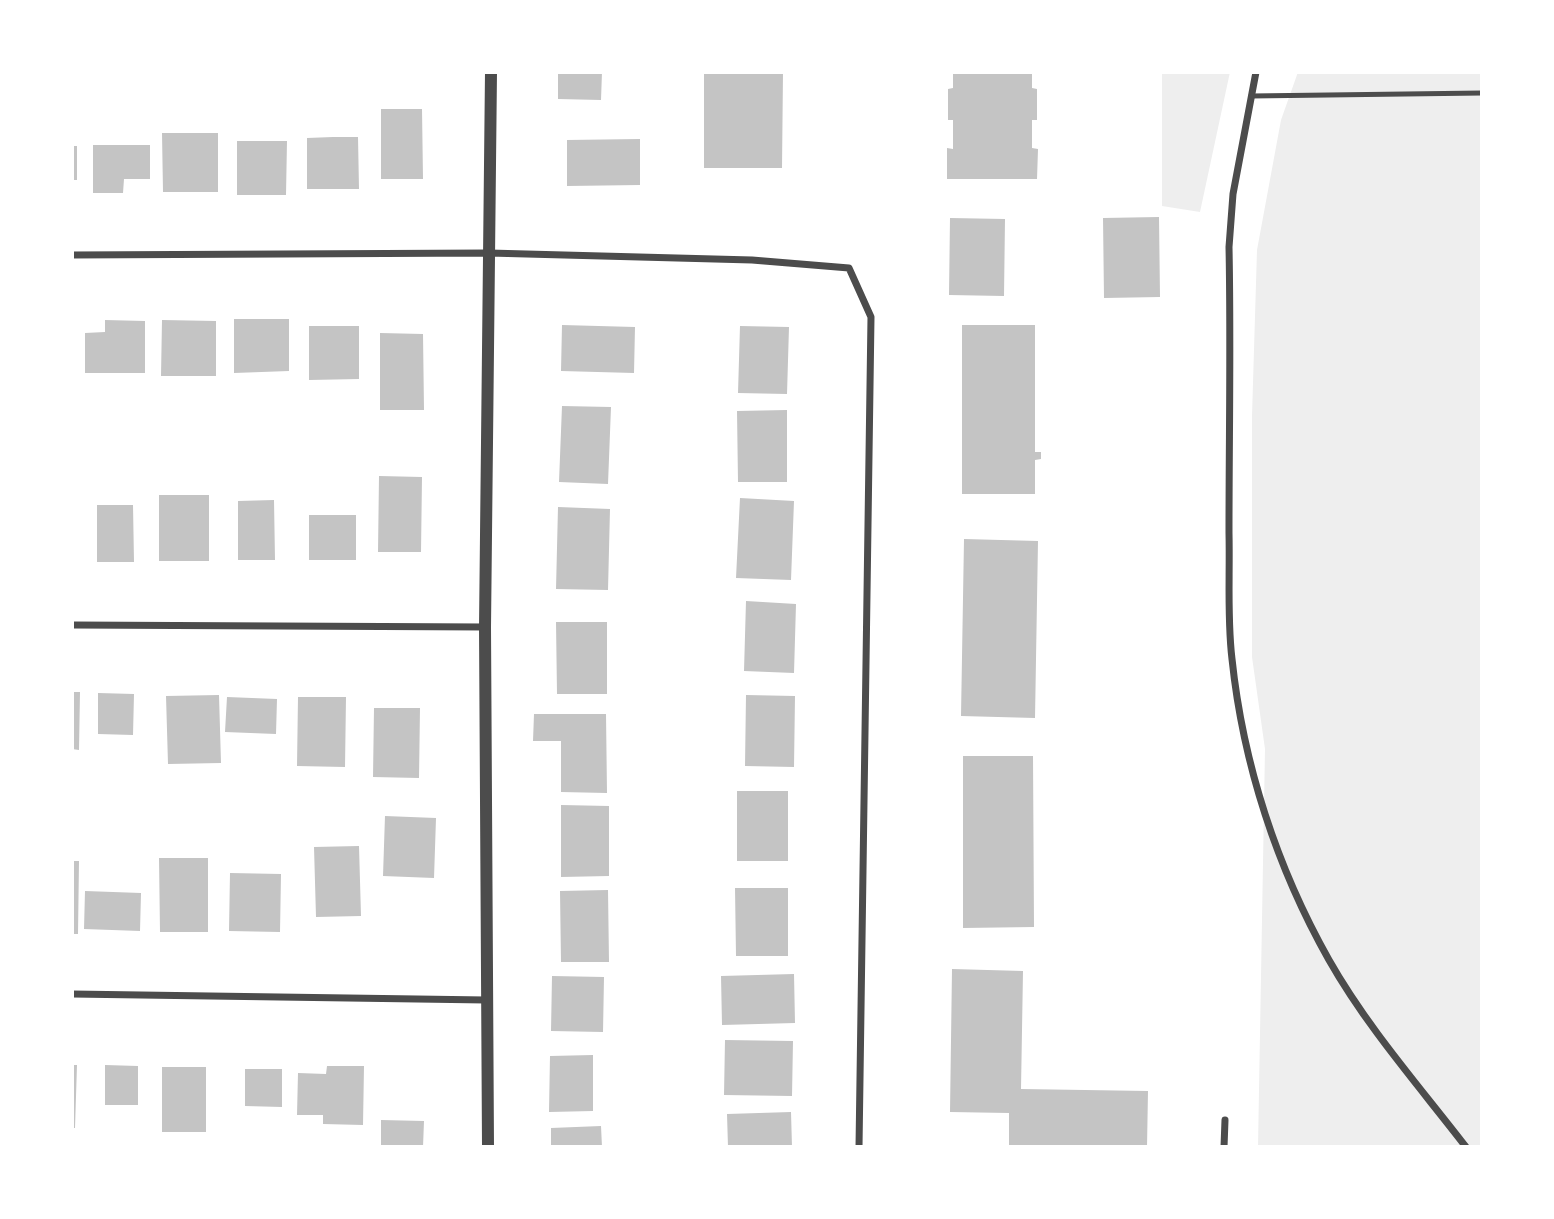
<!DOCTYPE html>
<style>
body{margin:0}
#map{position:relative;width:1554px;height:1219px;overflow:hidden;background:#fff;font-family:"Crimson Pro",serif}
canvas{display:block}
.frame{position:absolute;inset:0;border:74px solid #fff;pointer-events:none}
</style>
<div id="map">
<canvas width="1554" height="1219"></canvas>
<div class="frame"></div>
</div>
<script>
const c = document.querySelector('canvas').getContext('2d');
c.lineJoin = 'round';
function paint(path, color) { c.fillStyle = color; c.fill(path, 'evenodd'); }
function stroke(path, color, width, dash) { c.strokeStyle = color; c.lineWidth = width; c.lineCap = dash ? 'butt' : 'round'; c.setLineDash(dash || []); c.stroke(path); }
paint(new Path2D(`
 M1162,72h68l-30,140 -38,-6z
 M1298,72h184v1075h-224l7,-398 -13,-92v-241l5,-166 24,-130z`), '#eee');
paint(new Path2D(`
 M558,72h44l-1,28 -43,-1z
 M704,72h79l-1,96h-78z
 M953,72h79v16l5,1v31h-5v28l6,1 -1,30h-90v-31l6,1v-29h-5v-31l5,-1z
 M381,109h41l1,70h-42z
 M162,133h56v59h-55z
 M333,137h25l1,52h-52v-51z
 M640,139v46l-73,1v-46z
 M237,141h50l-1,54h-49z
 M93,145h57v34h-26l-1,14h-30z
 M72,146h5v34h-5z
 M1159,217l1,80 -56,1 -1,-80z
 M950,218l55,1 -1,77 -55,-1z
 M234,319h55v52l-55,2z
 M105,320l40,1v52h-60v-40l20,-1z
 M162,320l54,1v55h-55z
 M562,325l73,2 -1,46 -73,-2z
 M962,325h73v127h6v7l-6,1v34h-73z
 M309,326h50v53l-50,1z
 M740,326l49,1 -2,67 -49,-1z
 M380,333l43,1 1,76h-44z
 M562,406l49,1 -3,77 -49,-2z
 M787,410v72h-49l-1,-71z
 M379,476l43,1 -1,75h-43z
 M159,495h50v66h-50z
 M740,498l54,3 -3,79 -55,-2z
 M274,500l1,60h-37v-59z
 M97,505h36l1,57h-37z
 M558,507l52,2 -2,81 -52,-1z
 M309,515h47v45h-47z
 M964,539l74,2 -3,177 -74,-2z
 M746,601l50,3 -2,69 -50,-2z
 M556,622h51v72h-50z
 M72,692h8l-1,58 -7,-1z
 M98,693l36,1 -1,41 -35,-1z
 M219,695l2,68 -53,1 -2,-68z
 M746,695l49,1 -1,71 -49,-1z
 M227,697l50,2 -1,35 -51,-2z
 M298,697h48l-1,70 -48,-1z
 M374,708h46l-1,70 -46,-1z
 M534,714h72l1,79 -46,-1v-51h-28z
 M963,756h70l1,171 -71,1z
 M737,791h51v70h-51z
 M561,805l48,1v70l-48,1z
 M385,816l51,2 -2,60 -51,-2z
 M359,846l2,70 -45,1 -2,-70z
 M159,858h49v74h-48z
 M72,861h7l-1,73h-6z
 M230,873l51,1 -1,58 -51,-1z
 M735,888h53v68h-52z
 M608,890l1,72h-48l-1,-71z
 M85,891l56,2 -1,38 -56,-2z
 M952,969l71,2 -2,118 127,2 -1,56h-138v-34l-59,-1z
 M794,974l1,49 -73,2 -1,-49z
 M552,976l52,1 -1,55 -52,-1z
 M725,1040l68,1 -1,55 -68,-1z
 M593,1055v56l-44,1 1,-56z
 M72,1065h5l-2,63h-3z
 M105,1065l33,1v39h-33z
 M327,1066h37l-1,59 -40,-1v-9h-26l1,-42 28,1z
 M162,1067h44v65h-44z
 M245,1069h37v38l-37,-1z
 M791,1112l1,35h-64l-1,-33z
 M381,1120l43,1 -1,26h-42z
 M601,1126l1,21h-51v-19z`), '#c4c4c4');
stroke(new Path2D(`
 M1251,96l231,-3`), '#4c4c4c', 5);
stroke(new Path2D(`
 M1256,72l-23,122 -4,53c2,95 0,190 0,286 1,42 -2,85 3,126 11,105 45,209 97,301 38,67 90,126 137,187
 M72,255l417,-2 263,7 97,8 22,49 -12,830
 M72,625l413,2
 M72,994l414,6
 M1224,1147l1,-27`), '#4c4c4c', 7);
stroke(new Path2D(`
 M488,1147l-3,-520 6,-555`), '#4c4c4c', 12);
</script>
